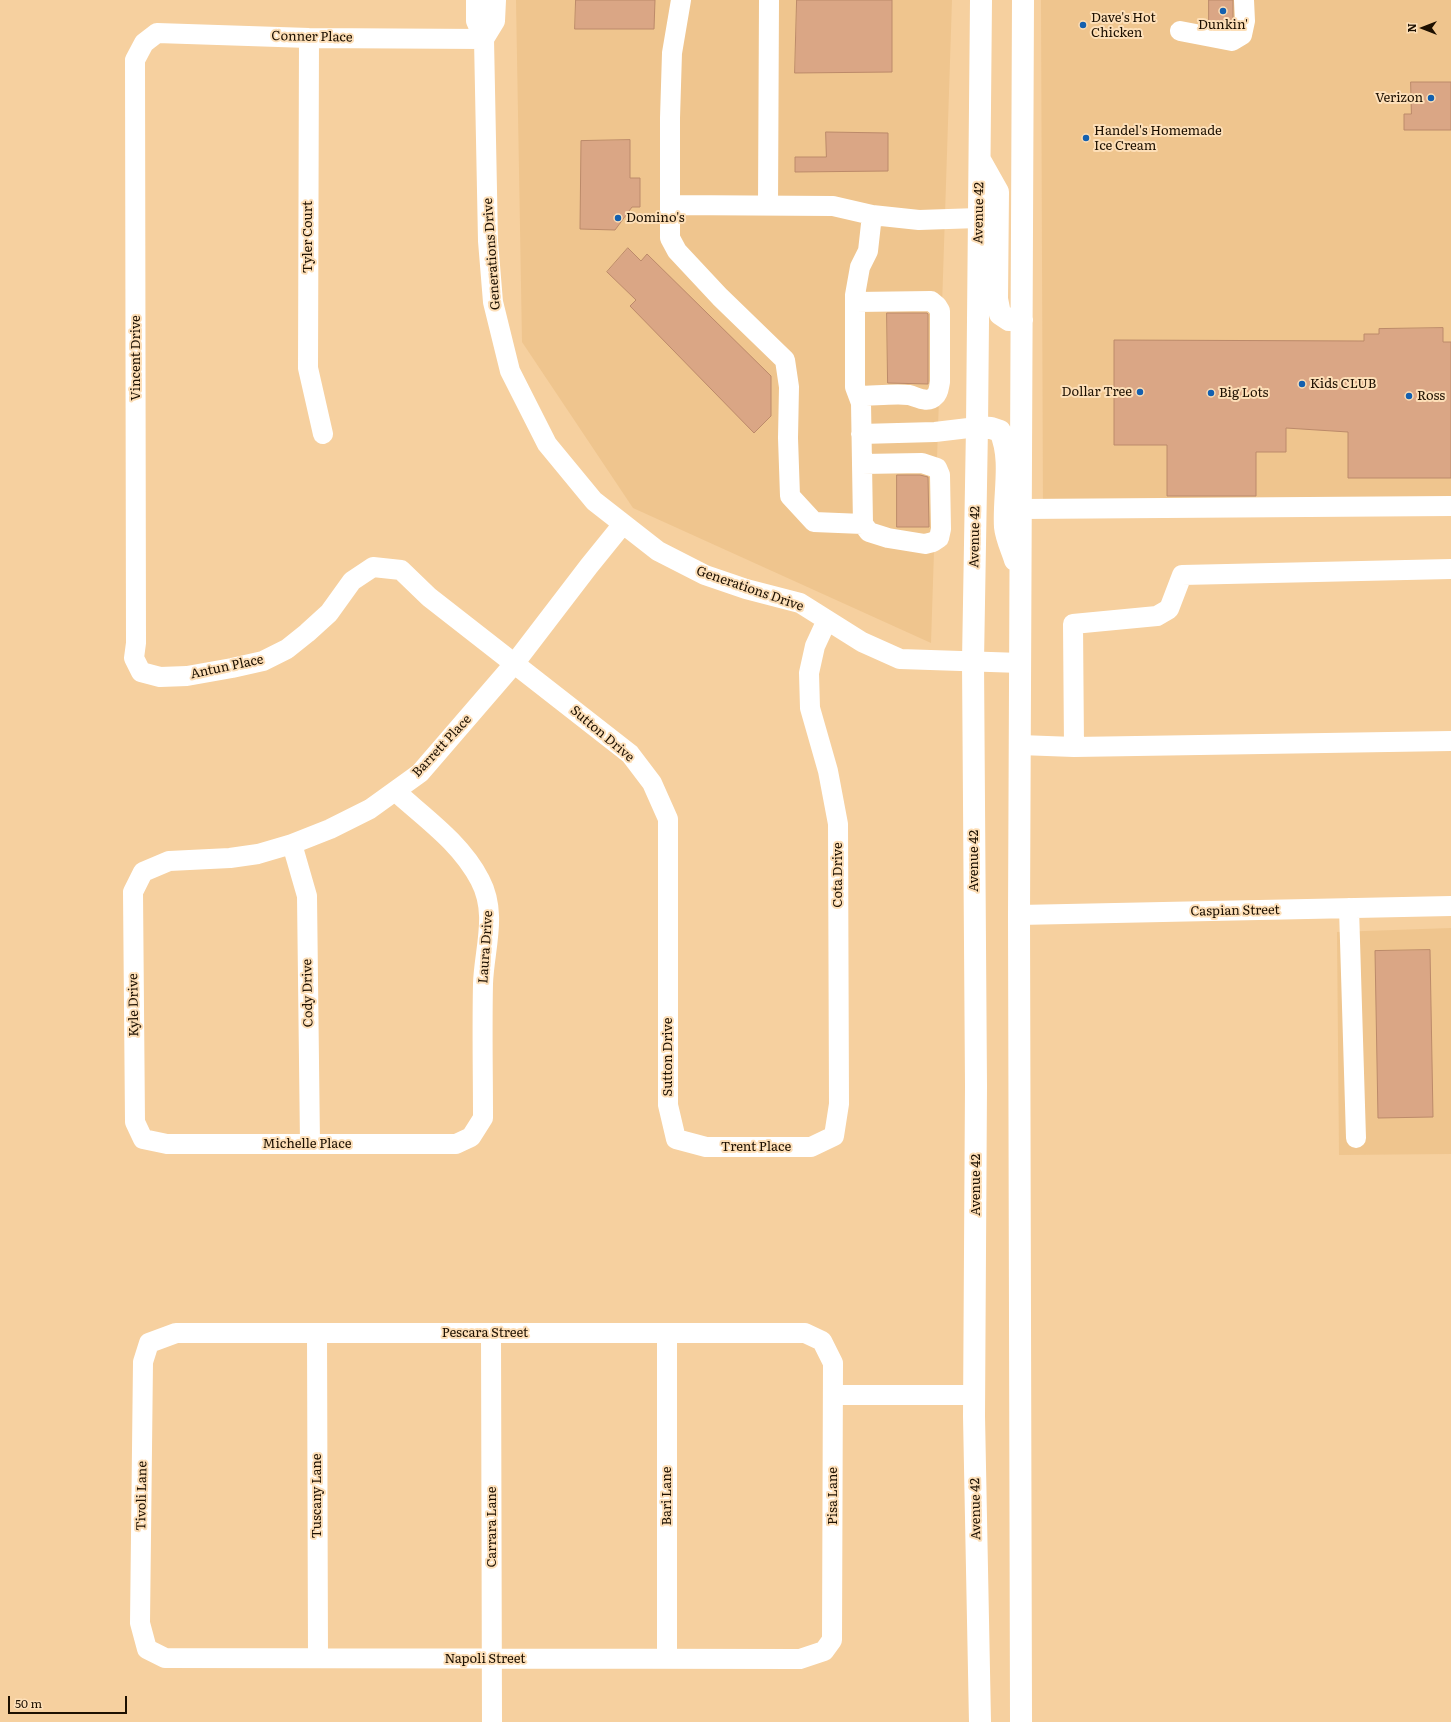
<!DOCTYPE html>
<style>
body{margin:0}
#map{position:relative;width:1451px;height:1722px;overflow:hidden;background:#f6d09f;font-family:Literata,serif}
canvas{display:block}
.north{position:absolute;left:1403px;top:8px;width:40px;height:40px;-webkit-text-stroke:3px #fddfb8;paint-order:stroke;rotate:270deg;font-size:11px;font-weight:700;line-height:16px;text-align:center;color:#1d1001}
.north::after{content:'';display:block;margin:auto;width:14px;height:18px;background:#1d1001;clip-path:polygon(50% 0,100% 100%,50% 72%,0 100%)}
.scale{position:absolute;left:8px;top:1696px;width:119px;height:18px;box-sizing:border-box;border:2px solid #1d1001;border-top:0;padding-left:5px;font-size:12px;line-height:14px;white-space:nowrap;color:#1d1001;-webkit-text-stroke:3px #fddfb8;paint-order:stroke}
</style>
<div id="map">
<canvas width="1451" height="1722"></canvas>
<div class="north">N</div>
<div class="scale">50 m</div>
</div>
<script>
const c = document.querySelector('canvas').getContext('2d');
c.lineJoin = 'round';
function paint(path, color) { c.fillStyle = color; c.fill(path, 'evenodd'); }
function stroke(path, color, width, dash) { c.strokeStyle = color; c.lineWidth = width; c.lineCap = dash ? 'butt' : 'round'; c.setLineDash(dash || []); c.stroke(path); }
function drawText(font, color, halo, rows, align = 'center') {
  c.font = font + ' Literata,serif'; c.lineWidth = 4; c.setLineDash([]); c.textBaseline = 'middle'; c.strokeStyle = halo; c.fillStyle = color; for (const [text, x, y, turn = 0] of rows) {
    c.save(); c.translate(x, y); c.rotate((+turn || 0) * Math.PI / 180); c.textAlign = isNaN(turn) ? turn : align; if (halo) c.strokeText(text, 0, 0); c.fillText(text, 0, 0); c.restore();
  }
}
paint(new Path2D(`
 M516,0h436l-21,643 -298,-135 -111,-166z
 M1041,0h410v512l-408,6z
 M1451,928v226l-112,1 -2,-223z`), '#efc58e');
const building = new Path2D(`
 M576,0h79l-1,29h-79z
 M797,0h95v72l-97,1z
 M1209,0h24v21h-24z
 M1411,82h40v48h-47v-16h7z
 M826,132l62,1v38l-93,1v-15h31z
 M630,140v38h10v29h-8l-17,23 -35,-1 1,-88z
 M628,248l13,13 6,-7 124,122v40l-17,17 -124,-127 6,-6 -29,-28z
 M887,313h40l1,1v70l-40,-1z
 M1443,328v14h8v136h-103v-46l-62,-4v24h-30v44h-89v-51h-53v-105l250,1v-7h15v-5z
 M897,475h23l8,2 1,50h-32z
 M1430,950l3,167 -55,1 -3,-167z`);
paint(building, '#daa685');
stroke(building, '#bc8a6a', 1);
stroke(new Path2D(`
 M476,0v21l8,18 4,202 5,61 17,69 37,73 47,57 64,50 47,24 41,14 54,14 62,39 38,17 121,4
 M681,0l-9,53 -2,65v120l7,13 43,46 65,63 4,27 -1,51 2,58 24,26 49,2 -2,-121 -6,-16v-92l5,-28 8,-16 4,-36
 M1180,31l52,10 10,-6 3,-14 -1,-21
 M309,38l-1,330 15,66
 M484,39l-175,-1 -152,-5 -13,10 -9,17 1,583 -2,15 7,14 19,5 27,-1 45,-8 31,-7 24,-12 20,-16 22,-20 23,-32 21,-14 28,3 28,27 201,157 22,29 16,36v286l8,34 30,8h105l23,-11 5,-32 -1,-280 -10,-53 -18,-63 -1,-35 6,-27 12,-26
 M484,39l11,-18 1,-21
 M670,205l163,1 39,9 47,5 59,-2
 M768,205l1,-205
 M856,302l75,-1 6,5 3,5v71c-1,4 -1,11 -5,14 -7,8 -18,1 -26,-1 -13,-2 -36,1 -50,1
 M861,434l74,-2 42,-5
 M862,464l60,-1 15,5 3,7 1,54 -2,9 -6,4 -8,2 -37,-6 -19,-6 -6,-8
 M1021,509l430,-3
 M1020,745l54,2 377,-6
 M1074,747l-1,-123 84,-8 12,-7 13,-34 269,-6
 M395,791c30,27 66,52 85,89 18,34 4,69 3,104 -1,45 0,90 0,134l-12,19 -15,7h-289l-24,-5 -8,-17 -2,-230 10,-20 26,-11 61,-3 28,-4 34,-10 38,-15 40,-20 50,-36 94,-109 75,-98 34,-42
 M292,844l15,52 3,248
 M1349,908l7,230
 M1019,915l432,-9
 M176,1333h629l17,8 11,22 -1,277 -8,11 -24,8 -635,-1 -18,-9 -7,-26 3,-261 6,-19z
 M317,1333l1,325
 M491,1333l1,389
 M667,1333v326
 M833,1395h141`), '#fff', 20);
stroke(new Path2D(`
 M980,160l18,32 -1,107 3,15 9,6h13
 M977,427l14,1 9,3c13,29 3,65 5,96 1,11 7,23 10,33
 M980,1722l-6,-306 2,-330 -3,-425 4,-234 4,-427
 M1021,1722l-2,-807 4,-915`), '#fff', 22);
for (const [x, y, r, color] of [
 [1223,11,4,"#1460af"],
 [1083,25,4,"#1460af"],
 [1431,98,4,"#1460af"],
 [1086,138,4,"#1460af"],
 [618,218,4,"#1460af"],
 [1302,384,4,"#1460af"],
 [1140,392,4,"#1460af"],
 [1211,393,4,"#1460af"],
 [1409,396,4,"#1460af"]
]) { const dot = new Path2D(); dot.arc(x, y, r, 0, 2 * Math.PI); c.fillStyle = color; c.fill(dot); stroke(dot, '#fddfb8', 1.5); }
drawText('13px', '#1d1001', '#fddfb8', [
 ["Dave's Hot",1091,18],
 ["Chicken",1091,33],
 ["Dunkin'",1223,25,"center"],
 ["Verizon",1423,98,"right"],
 ["Handel's Homemade",1094,131],
 ["Ice Cream",1094,146],
 ["Domino's",626,218],
 ["Kids CLUB",1310,384],
 ["Dollar Tree",1132,392,"right"],
 ["Big Lots",1219,393],
 ["Ross",1417,396]
], 'left');
drawText('13px', '#1d1001', '#fddfb8', [
 ["Conner Place",312,37,1],
 ["Avenue 42",979,213,-89],
 ["Tyler Court",308,237,-90],
 ["Generations Drive",492,254,-94],
 ["Vincent Drive",136,358,-90],
 ["Avenue 42",975,537,-89],
 ["Generations Drive",750,589,19],
 ["Antun Place",227,667,-12],
 ["Sutton Drive",602,734,40],
 ["Barrett Place",442,746,-47],
 ["Avenue 42",974,861,-90],
 ["Cota Drive",838,875,-90],
 ["Caspian Street",1235,911,-1],
 ["Laura Drive",486,947,-86],
 ["Cody Drive",308,993,-91],
 ["Kyle Drive",134,1005,-91],
 ["Sutton Drive",668,1057,-90],
 ["Michelle Place",307,1144],
 ["Trent Place",756,1147],
 ["Avenue 42",976,1185,-90],
 ["Pescara Street",485,1333],
 ["Tivoli Lane",142,1496,-89],
 ["Tuscany Lane",317,1496,-90],
 ["Bari Lane",667,1496,-90],
 ["Pisa Lane",833,1496,-90],
 ["Avenue 42",976,1509,-91],
 ["Carrara Lane",492,1527,-90],
 ["Napoli Street",485,1659]
]);
</script>
